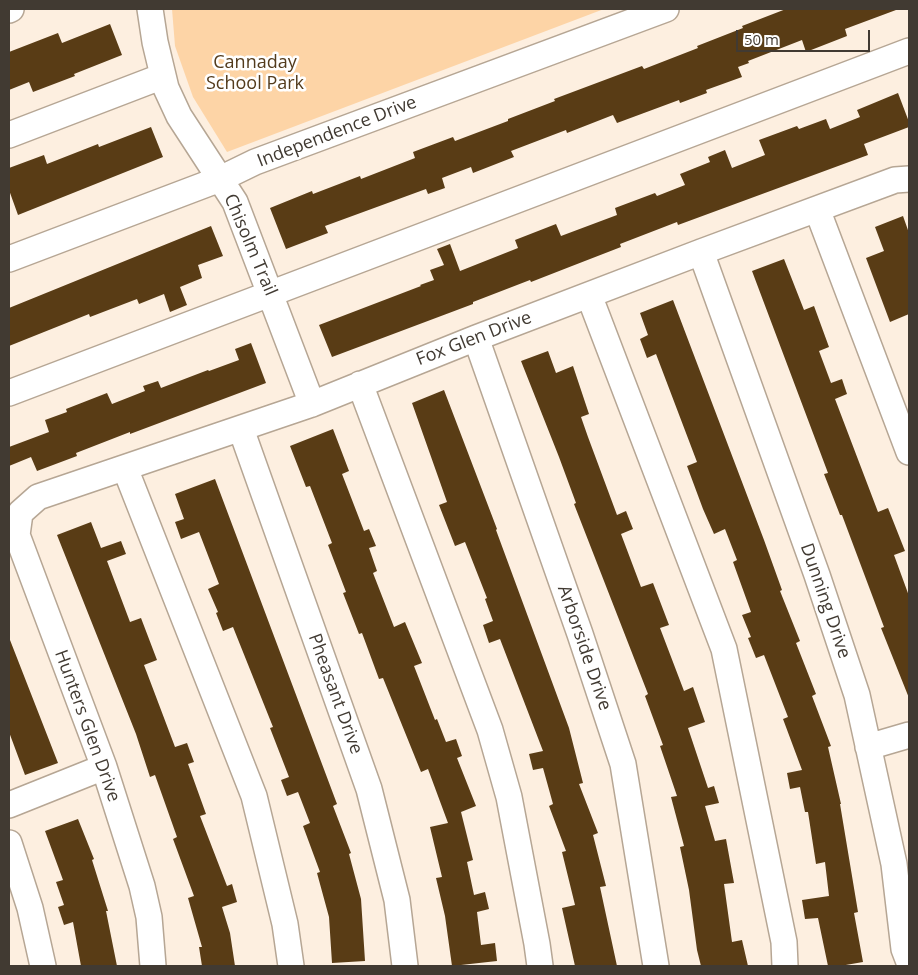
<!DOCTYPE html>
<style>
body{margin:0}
#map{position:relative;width:918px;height:975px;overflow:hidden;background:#fdefe0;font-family:"Open Sans",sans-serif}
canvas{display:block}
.frame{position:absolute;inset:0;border:10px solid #413a32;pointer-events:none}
.scale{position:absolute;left:736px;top:30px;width:134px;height:22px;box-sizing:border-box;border:2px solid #413a32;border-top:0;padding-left:6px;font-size:15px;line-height:18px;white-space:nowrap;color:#413a32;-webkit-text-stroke:4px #fff;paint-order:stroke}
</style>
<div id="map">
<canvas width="918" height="975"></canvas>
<div class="frame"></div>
<div class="scale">50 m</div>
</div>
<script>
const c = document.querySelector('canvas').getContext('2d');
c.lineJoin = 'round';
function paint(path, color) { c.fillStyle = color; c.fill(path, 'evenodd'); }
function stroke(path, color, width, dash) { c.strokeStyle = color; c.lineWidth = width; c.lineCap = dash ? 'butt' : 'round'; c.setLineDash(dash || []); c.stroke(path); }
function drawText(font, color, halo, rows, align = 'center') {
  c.font = font + ' "Open Sans",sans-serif'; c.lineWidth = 5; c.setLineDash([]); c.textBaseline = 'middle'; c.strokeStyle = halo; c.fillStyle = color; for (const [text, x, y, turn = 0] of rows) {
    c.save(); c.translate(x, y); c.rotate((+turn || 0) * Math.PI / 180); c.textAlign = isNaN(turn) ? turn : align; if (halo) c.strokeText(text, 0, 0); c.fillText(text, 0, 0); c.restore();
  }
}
paint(new Path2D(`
 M172,9h432l-377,143 -34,-55 -18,-51z`), '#fdd4a6');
paint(new Path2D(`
 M786,9l110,1 -51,19 2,7 -41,16 -4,-12 -54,21 1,2 -11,4 4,10 -36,13 1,3 -27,10 -1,-3 -62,23 -4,-8 -46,18 -1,-3 -55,21 3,6 -41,16 -2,-6 -29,11 3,10 -17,6 -2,-5 -101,37 3,7 -42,16 -16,-41 42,-17 1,3 47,-18 1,3 54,-21 -2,-6 40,-15 2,4 53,-20v-2l47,-18 -1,-2 88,-33 2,3 54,-21 -1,-2 46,-18 -1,-2z
 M110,24l12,31 -48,19 1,2 -42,16 -4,-10 -20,8v-38l49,-19 4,10z
 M898,93l11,29v5l-45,17 4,11 -190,70 -1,-3 -57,22 1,3 -49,19 -41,16 -1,-2 -57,22v2l-141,53 -13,-32 102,-39 -1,-1 14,-5 -4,-10 14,-5 -7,-16 13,-5 10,27 58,-23 -3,-8 41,-16 5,12 56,-21 -2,-7 40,-15 2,3 28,-11 -5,-11 30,-12 -2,-5 17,-7 7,18 33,-13 -6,-15 38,-14 2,3 27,-10 4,10 30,-12 -3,-7z
 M151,127l12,30 -145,58 -9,-25v-22l35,-13 3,9 51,-20 1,3z
 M903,216l6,17v81l-19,8 -24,-64 18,-7 -9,-24z
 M211,226l12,30 -25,9 4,13 -22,9 7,18 -17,7 -6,-18 -25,10 -2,-5 -47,18 -1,-3 -80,32v-38z
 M784,259l20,51 10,-4 15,41 -10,4 12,32 11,-4 5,15 -12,5 43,113 10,-4 17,43 -11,4 15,41v102l-28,-70 3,-1 -42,-112h-2l-16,-41 4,-1 -76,-202z
 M673,300l91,240 18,50 -2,1 20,50 -4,2 20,51 -4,2 19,50 -3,1 13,57h-1l18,108 -4,1 9,49 -23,4h-12l-10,-48 -13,1 -3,-19 27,-4 -4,-34 -9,2 -8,-52h-3l-5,-25 -10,2 -3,-16 15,-3 -19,-51 5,-2 -24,-62 -8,3 -8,-20 3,-1 -9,-22 9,-3 -18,-50 4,-2 -12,-31 -11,5 -11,-25 -16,-43 10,-4 -41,-108 -9,4 -7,-19 8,-4 -8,-22z
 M251,343l15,40 -136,51v-2l-54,21 1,3 -40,15 -6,-14 -22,9v-19l40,-15 -4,-12 22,-8 -1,-3 41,-16 5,11 33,-13 -2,-5 15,-5 3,7 47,-18 1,1 30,-11 -4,-11z
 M548,351l8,22 17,-7 16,48 -8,3 7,20 29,78 9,-4 7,18 -12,5 20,53 12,-4 16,42 -9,3 24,63 9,-4 12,35 -17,6 20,60 6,-2 5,17 -14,3 10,35 11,-2 8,44 -10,1 8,58 10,-2 6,26h-47l-4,-16 -8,-60 -9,-43 4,-1 -13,-49 6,-1 -17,-50 3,-1 -18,-49 3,-2 -74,-190 2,-1 -17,-46 -38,-96z
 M444,390l53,139 -1,1 73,198 14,55 -4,1 19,49 -5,2 13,51 -6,1 17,79h-42l-13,-58 13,-3 -13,-53 4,-1 -17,-45 4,-2 -10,-36 -10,2 -4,-16 14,-3 -43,-112 -11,4 -6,-18 10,-4 -8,-22 2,-1 -22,-56 -10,4 -16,-41 8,-3 -35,-99z
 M333,429l16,42 -7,3 22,57 5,-2 7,17 -7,2 8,23 -4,2 21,54 11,-5 17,41 -8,3 21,54 2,-1 9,23 10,-3 6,17 -5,2 19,48 -15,6 12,48 -6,2 7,33 11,-3 4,17 -12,3 4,33 14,-2 2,18 -45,5 -7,-50 -9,-38 6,-1 -12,-50 18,-4 -20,-54 -7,3 -38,-94 -4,1 -17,-46 -3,1 -16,-41 3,-1 -18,-47 4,-2 -22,-57 -4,1 -16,-41z
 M215,479l122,325 -4,2 18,47 -2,1 12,45 4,62 -33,2 -3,-46 -12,-44 3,-1 -17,-46 7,-3 -12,-31 -11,4 -6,-16 8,-3 -19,-49 3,-1 -40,-100 -10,4 -7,-18 2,-1 -10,-23 11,-5 -20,-52 -18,7 -6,-17 9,-3 -9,-25z
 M91,522l10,26 20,-7 5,13 -19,7 23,61 11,-4 16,42 -13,5 31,82 12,-4 7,19 -6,2 18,50 -6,2 27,70 5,-2 5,18 -15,5 8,26 5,33h-33l-3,-19h3l-14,-49 6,-2 -21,-57 4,-2 -22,-62 -5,2 -14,-43 -79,-199z
 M10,640l48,123 -33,12 -16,-43z
 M78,819l16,40 -2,1 16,51h-2l11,55h-36l-8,-44 -9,3 -6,-18 6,-2 -8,-23 7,-2 -18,-49z`), '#593c15');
const minor = new Path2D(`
 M150,9l5,33 11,46 13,28 56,86 77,202
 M9,10l2,-1
 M9,135l154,-59
 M817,209l92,243
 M701,252l116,323 40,120 37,169 10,85 5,13
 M9,259l211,-80 35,-17 411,-153
 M589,295l135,354 60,293 1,24
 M476,338l104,296 43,130 33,202
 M360,384l130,346 19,67 28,147 3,22
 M9,393l900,-342
 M241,429l128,360 28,111 8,66
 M125,468l129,328 31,128 6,42
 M868,747l41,-12
 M9,805l95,-38
 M9,843l21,65 13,58
 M153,966l-4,-49 -7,-31 -38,-119 -87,-232 3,-22 18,-16 274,-93 164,-66 225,-86 194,-72 14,-1`);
stroke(minor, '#b6a694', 28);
stroke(minor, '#fff', 25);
drawText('18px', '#533b1c', '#fff', [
 ["Cannaday",255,63],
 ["School Park",255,84]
]);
drawText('18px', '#413a32', '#fff', [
 ["Independence Drive",337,132,-21],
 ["Chisolm Trail",250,245,67],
 ["Fox Glen Drive",474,339,-21],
 ["Dunning Drive",825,601,71],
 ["Arborside Drive",584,648,71],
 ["Pheasant Drive",335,694,70],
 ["Hunters Glen Drive",87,726,70]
]);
</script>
